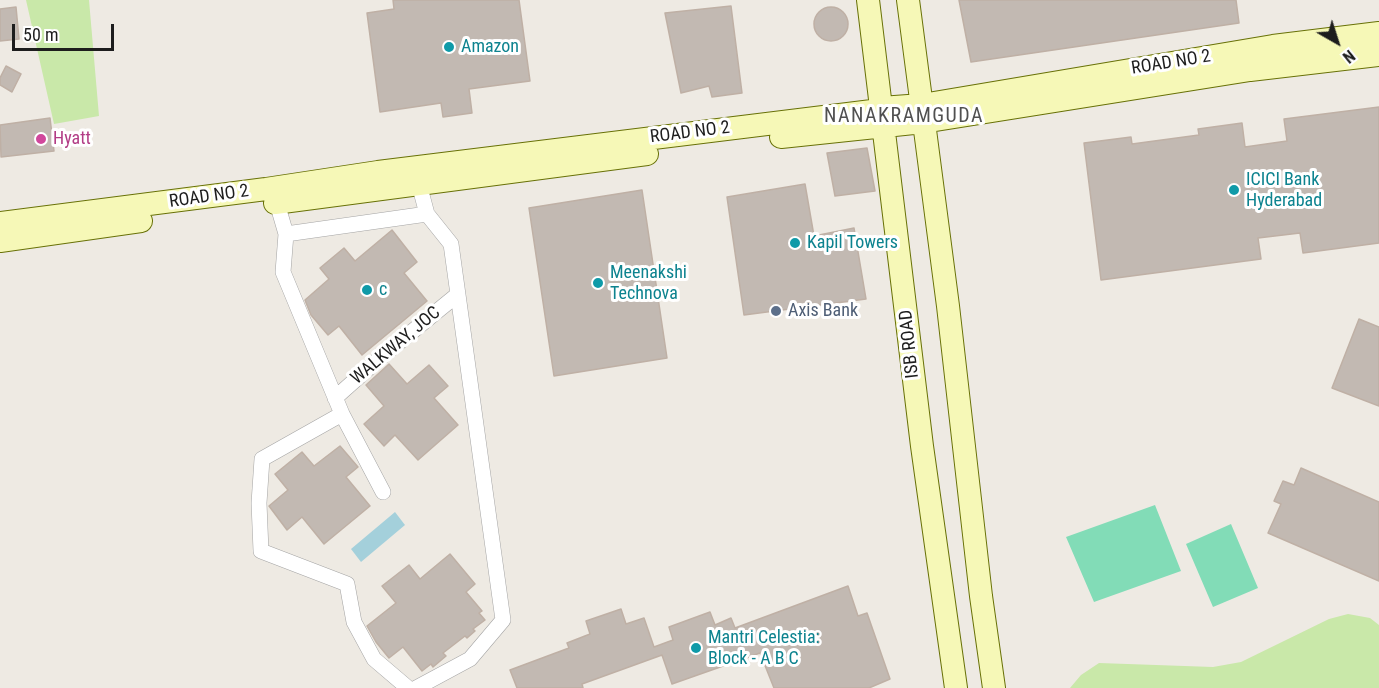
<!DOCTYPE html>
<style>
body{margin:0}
#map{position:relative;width:1379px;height:688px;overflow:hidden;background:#eeeae3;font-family:"Roboto Condensed",sans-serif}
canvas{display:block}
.north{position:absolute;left:1307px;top:12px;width:60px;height:60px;-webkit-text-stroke:4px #fff;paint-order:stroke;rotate:141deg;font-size:16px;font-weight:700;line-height:24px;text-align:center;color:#1d1d1d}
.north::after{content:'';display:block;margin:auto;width:21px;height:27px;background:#1d1d1d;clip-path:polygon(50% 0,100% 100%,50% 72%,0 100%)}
.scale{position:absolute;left:12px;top:24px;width:102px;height:27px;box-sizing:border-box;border:3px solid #1d1d1d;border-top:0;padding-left:8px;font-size:18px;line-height:21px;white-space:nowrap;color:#1d1d1d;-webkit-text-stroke:4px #fff;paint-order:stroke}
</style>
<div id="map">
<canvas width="1379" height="688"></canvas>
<div class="north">N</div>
<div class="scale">50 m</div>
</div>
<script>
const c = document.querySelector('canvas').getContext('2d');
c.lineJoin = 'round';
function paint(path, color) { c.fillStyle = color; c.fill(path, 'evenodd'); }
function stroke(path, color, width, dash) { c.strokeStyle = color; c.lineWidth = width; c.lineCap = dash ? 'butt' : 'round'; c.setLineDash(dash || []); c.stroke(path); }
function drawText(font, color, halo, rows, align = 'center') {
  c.font = font + ' "Roboto Condensed",sans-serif'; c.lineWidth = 6; c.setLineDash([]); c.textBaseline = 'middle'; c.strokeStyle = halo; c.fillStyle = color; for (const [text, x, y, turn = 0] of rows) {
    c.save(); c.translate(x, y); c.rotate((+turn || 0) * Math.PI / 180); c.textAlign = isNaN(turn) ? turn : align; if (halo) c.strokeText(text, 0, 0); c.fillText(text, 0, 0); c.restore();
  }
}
paint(new Path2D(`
 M26,0h63l10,116 -45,8z
 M1348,614l22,4 9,7v63h-309l11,-13 18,-12 114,4 28,-5 88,-43z`), '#c9e8a9');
paint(new Path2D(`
 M1155,505l26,66 -87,31 -28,-65z
 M1231,524l27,64 -45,19 -27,-63z`), '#82dcb7');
paint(new Path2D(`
 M395,512l10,13 -44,37 -10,-13z`), '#a4d0db');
const building = new Path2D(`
 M393,0h126l11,81 -61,8 3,24 -29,4 -2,-14 -61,9 -13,-99 27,-4z
 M959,0h277l3,23 -268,39z
 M731,6l11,87 -30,4 -3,-11 -28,7 -16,-80z
 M16,7l3,32 -19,2v-32z
 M814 24a17 17 0 1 1 34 0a17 17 0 1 1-34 0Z
 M6,66l15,8 -9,18 -12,-7v-7z
 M1379,107v136l-76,10 -3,-20 -42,5 3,21 -160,21 -17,-137 47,-6 1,7 67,-9 -1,-6 44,-6 3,24 42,-6 -3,-22z
 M50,118l4,33 -53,6 -1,-32z
 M867,148l8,43 -40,5 -8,-43z
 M805,184l9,52 40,-8 12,71 -122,16 -17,-118z
 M642,190l25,168 -113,18 -25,-168z
 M392,230l25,32 -13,11 23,28 -65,54 -23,-29 -11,9 -17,-20 -6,-15 24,-21 -9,-11 24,-20 11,13z
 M1359,319l20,8v79l-47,-18z
 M389,364l18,20 22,-19 19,21 -14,12 24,27 -40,35 -23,-25 -11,11 -20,-22 20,-18 -18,-21z
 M340,446l18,21 -12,10 24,29 -46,38 -22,-27 -15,13 -18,-24 19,-16 -13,-16 27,-22 12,14z
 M1301,468l78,34v79l-111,-48 13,-29 -7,-3 9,-20 11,4z
 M450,554l25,30 -9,8 16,19 -3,2 6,7 -12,9 2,2 -8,7 -2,-2 -22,17 3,3 -13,11 -2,-3 -9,7 -19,-24 -14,11 -13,-16 -9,-16 29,-23 -14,-17 27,-21 11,14z
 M848,586l10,30 9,-3 23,66 -21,9h-95l-14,-35 -88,31 -10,-29 -80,29 1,4h-66l-7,-18 59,-22 -2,-5 23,-9 -4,-13 35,-12 5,15 18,-6 10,29 19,-7 -4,-13 41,-15 5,13 16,-7 4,10z`);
paint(building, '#c2b9b2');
stroke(building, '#bfb0a5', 1.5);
const street = new Path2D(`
 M277,203l9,31 -3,38 59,142 -80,45 -3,44 2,48 86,33 7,38 20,37 34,29
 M286,234l141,-20
 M335,398l46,-41 76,-62
 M342,414l41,78
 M416,688l54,-29 33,-39 -52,-376 -24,-30 -8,-30`);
const secondary = new Path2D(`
 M868,0l54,446 34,242
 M908,0l40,306 33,290 13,92
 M781,137l142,-15 327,-52 129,-15
 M275,203l372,-49
 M0,223l266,-34 112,-17 494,-61 9,-3 41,-3 351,-59 106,-13
 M0,241l141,-20`);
stroke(street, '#a4a4a4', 16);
stroke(secondary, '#687107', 24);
stroke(street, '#fff', 15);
stroke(secondary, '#f6f8b7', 22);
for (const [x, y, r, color] of [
 [449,47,6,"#0f9aa8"],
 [41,139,6,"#d1479c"],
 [1234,190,6,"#0f9aa8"],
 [795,243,6,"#0f9aa8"],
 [598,283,6,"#0f9aa8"],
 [367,290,6,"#0f9aa8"],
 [776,311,6,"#5c6f8a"],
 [696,648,6,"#0f9aa8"]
]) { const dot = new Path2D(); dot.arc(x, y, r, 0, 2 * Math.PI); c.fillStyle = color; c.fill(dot); stroke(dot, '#fff', 2); }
drawText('18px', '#0d838f', '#fff', [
 ["Amazon",461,47],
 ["ICICI Bank",1246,180],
 ["Hyderabad",1246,201],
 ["Kapil Towers",807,243],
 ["Meenakshi",610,273],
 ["Technova",610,294],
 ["c",379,290],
 ["Mantri Celestia:",708,638],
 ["Block - A B C",708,659]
], 'left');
drawText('18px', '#1d1d1d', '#fff', [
 ["ROAD NO 2",1171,63,-9],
 ["ROAD NO 2",690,133,-7],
 ["ROAD NO 2",209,197,-8],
 ["ISB ROAD",910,344,-96],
 ["WALKWAY, JOC",396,346,-40]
]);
drawText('18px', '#b23c85', '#fff', [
 ["Hyatt",53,139]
], 'left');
drawText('18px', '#4e5e75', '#fff', [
 ["Axis Bank",788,311]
], 'left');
c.letterSpacing = '1.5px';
drawText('20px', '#505050', '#fff', [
 ["NANAKRAMGUDA",904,117]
]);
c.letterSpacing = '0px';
</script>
